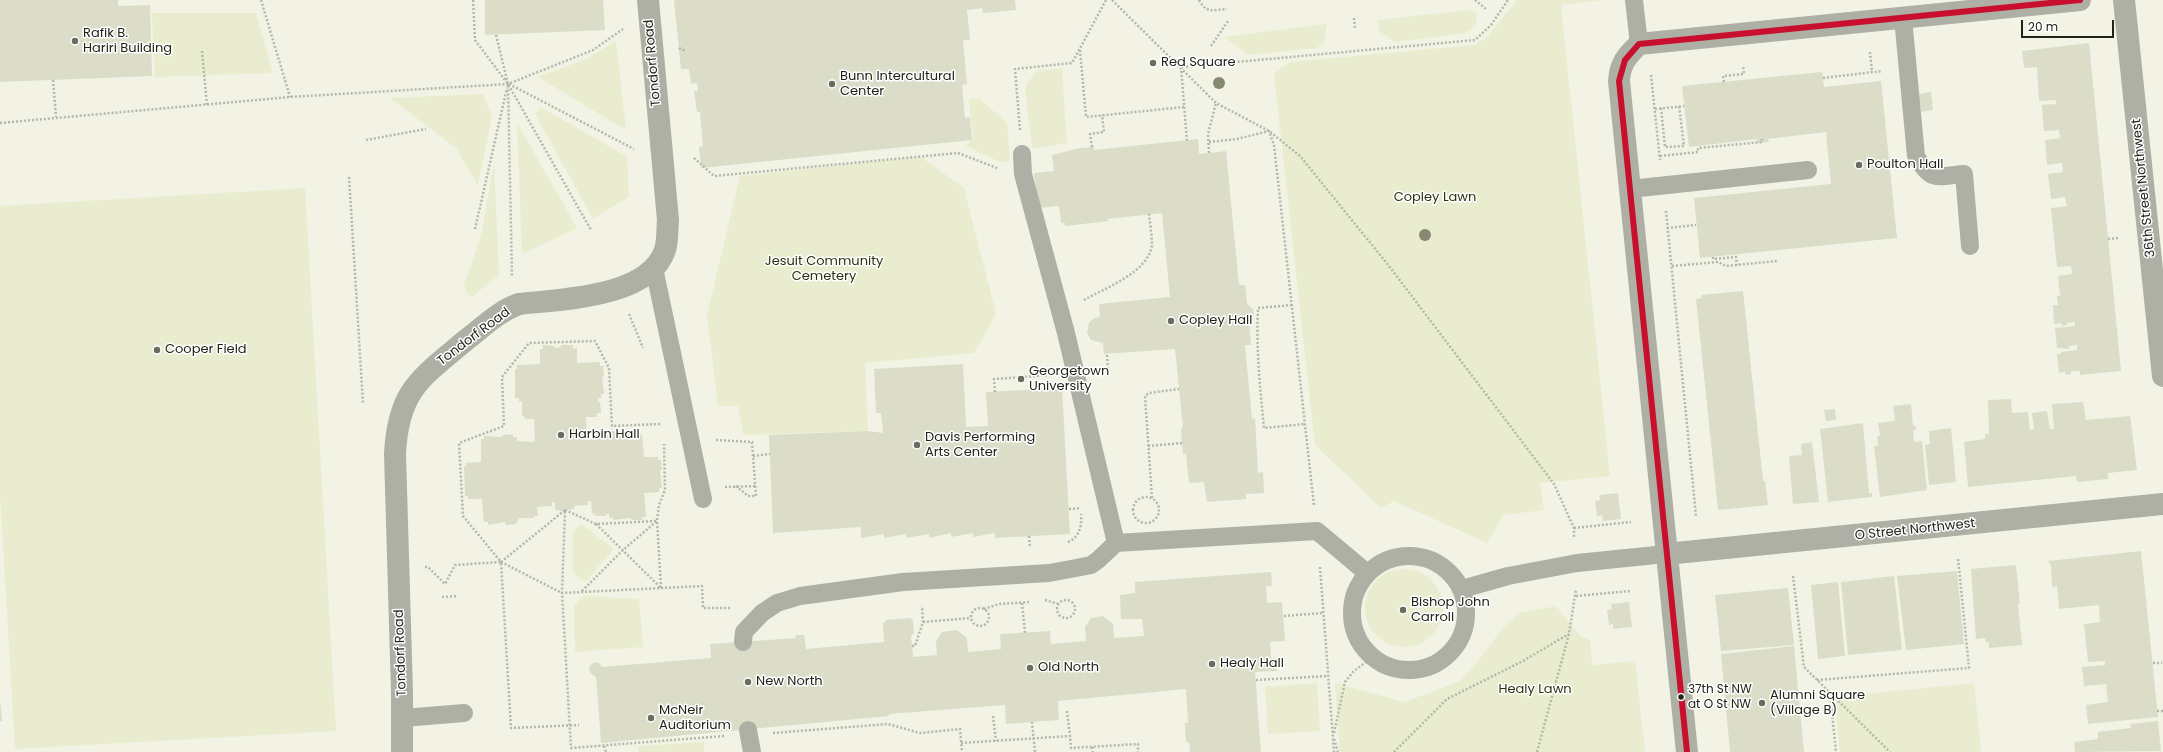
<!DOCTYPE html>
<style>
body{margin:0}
#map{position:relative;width:2163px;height:752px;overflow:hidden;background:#f2f3e5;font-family:Poppins,sans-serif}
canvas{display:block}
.scale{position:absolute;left:2021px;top:20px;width:93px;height:18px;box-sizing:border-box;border:2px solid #212319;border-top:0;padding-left:5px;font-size:12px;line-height:14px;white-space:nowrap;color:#212319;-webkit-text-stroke:3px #fff;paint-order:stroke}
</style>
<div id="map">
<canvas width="2163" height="752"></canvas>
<div class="scale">20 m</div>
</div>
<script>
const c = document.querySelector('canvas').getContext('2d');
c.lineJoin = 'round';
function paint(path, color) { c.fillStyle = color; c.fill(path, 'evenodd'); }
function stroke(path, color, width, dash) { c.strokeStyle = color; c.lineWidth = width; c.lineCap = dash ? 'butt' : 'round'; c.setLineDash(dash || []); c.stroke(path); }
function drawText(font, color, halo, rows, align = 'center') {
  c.font = font + ' Poppins,sans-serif'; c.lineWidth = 3; c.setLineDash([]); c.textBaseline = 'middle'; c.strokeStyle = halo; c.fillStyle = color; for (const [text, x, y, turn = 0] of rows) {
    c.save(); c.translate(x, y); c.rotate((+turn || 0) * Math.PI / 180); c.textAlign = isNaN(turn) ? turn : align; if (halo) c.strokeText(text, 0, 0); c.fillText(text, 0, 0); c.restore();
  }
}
paint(new Path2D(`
 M1517,0h89l-45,5 49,471 -70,7 4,27 -41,5 -16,28 -93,-42 -13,7 -66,-63 -41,-372 16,-11 184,-17 13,-8z
 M1470,10l7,3 -1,12 -11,8 -70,9 -16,-11 -2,-11z
 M152,13h104l17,60 -118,4z
 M1327,24l-3,18 -7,6 -69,7 -24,-18z
 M616,41l10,89 -88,-53 48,-18z
 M1062,69l5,74 -35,6 -7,-62 12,-17z
 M483,94l9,22 -14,69 -22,-37 -66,-50z
 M979,98l28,25 3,38 -10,1 -34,-16 7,-8 -4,-38z
 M541,107l86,50 2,40 -36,22 -58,-105z
 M517,123l60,105 -55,26z
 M921,157l43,31 32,126 -22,39 -109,10 3,68 -124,4 -6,-29h-20l-11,-91 33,-139z
 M494,163l5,112 -26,21 -6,-2 -3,-9 17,-49z
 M305,188l31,543 -321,18 -15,-255v-288z
 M581,524l33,25 -28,32 -5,-1 -8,-7v-42z
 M1365 608a39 39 0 1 1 78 0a39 39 0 1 1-78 0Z
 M583,596l56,3 4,48 -68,5 -1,-46z
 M1556,606l24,30 10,4 2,25 43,-4 10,91h-305l-5,-69 69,19 55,-20 20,-22 23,-31 17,-16z
 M1317,683l3,48 -52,3 -3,-47z
 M1974,683l7,69h-141l-6,-55z
 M704,742v10h-65v-6z`), '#e9ecce');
paint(new Path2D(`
 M0,0h118v6l32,-1 2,71 -152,6z
 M485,0h118l2,30 -120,5z
 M674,0h341l1,10 -33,3 -1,-5 -15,2 3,30h-7l4,44 -5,1 3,33 5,-1 2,23 -271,28 -2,-21 4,-1 -3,-34h-3l-3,-21h4l-1,-8 -6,1 -2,-15h-8z
 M2089,43l32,328 -41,4v-4h-9v3l-5,1 -1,-3 -6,1 -2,-19h4v-2l16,-2v-5l-8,1v3l-12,-1 -2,-20 20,-2v-4l-8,1v2l-5,1v-3l-8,1 -1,-19h5l-1,-9h3l-2,-20 14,-2v-3l-1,-5 -14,1 -6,-59 16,-2 -1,-4 -1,-5 -14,2 -3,-25 15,-2 -1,-9 -15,2 -2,-25 15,-2 -1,-8 -15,1 -2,-26 14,-1v-4l-17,1 -2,-34 -13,1 -2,-17z
 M1822,72l2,15 57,-6 16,157 -197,20 -6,-60 137,-14 -5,-52 -58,7 1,3 -12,1v-4l-68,8 -7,-61z
 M1931,92l2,18 -12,2 -2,-18z
 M1198,139l1,15 27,-3 13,134h6l2,19 6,5 1,5 -1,6 -4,3 2,22h-6l7,74 3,-1 3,55 5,-1 1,21 -18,1v5l-39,3 -3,-20 -15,1 -3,-29h-3l-1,-11 -1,-15 2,-1 -8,-78 -71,5 -1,-11 -12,-3 -4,-7 2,-10 5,-5 6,-1 -1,-13 71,-7 -8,-84 -54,6 1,2 -44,5v-3h-4l-2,-17 -21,2 -4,-35 20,-2 -2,-16 28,-7 14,-1v3z
 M1743,291l20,190h2l3,24 -50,5 -22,-211 6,-1 -1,-3z
 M543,345l11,1 1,2 6,-1v-2h12v4l4,-1v15l23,-1v4h3l1,10 -2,1 2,17h-3v4h-3v4h2l1,11h-4v4h-11l1,23 17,-3v2h2v-3l4,-1v-4h11v2h7l-1,-3 11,1 1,2 3,1 2,23h14v3h3l1,10h-2l2,18h-3v4l-15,1 2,24h-4l1,3h-12v-2l-18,2v-2h-3l-1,-4h-3l1,2h-12v-3l-3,1 -1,-13h-3v4l-14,1v3l-15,2 -4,-2v-7h-3v4l-15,1 1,9h-4v2h-15l-3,6 -10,1 -1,-3 -17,3v-3h-4l-2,-23h-14v-3h-3l-1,-30h2v-3l15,-1v-23h3v-3l18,1v-2l11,-1v3h4v4l18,1 -1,-23h-9l-1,-3h-2v-15l-3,1v-4h-4v-29h2v-4l23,-1v-15h3z
 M963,364l3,63 22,-1 -2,-34 76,-4 8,146 -75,4v-5l-22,4v-4l-22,4v-4l-22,5v-4l-23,4v-4l-22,4v-4l-23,4v-11l-88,6 -4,-98 99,-4 15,2 -2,-20h-5l-2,-44z
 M2011,399l1,14 16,-1 2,18 4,-1 -2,-16 15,-2 3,18h4l-2,-25 31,-2 3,18 44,-4 7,54 -29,3v6l-31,3 -1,-6 -108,11 -4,-45 21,-3v-5h4l-1,-34z
 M1911,404l2,22h3v4h-3l1,12 8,-1 5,49 -47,7 -6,-51h4l-1,-10 3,-1 -2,-12 17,-2 -2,-15z
 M1835,409l1,11 -10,1 -2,-11z
 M1863,423l6,70h3v4l-44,5 -8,-73z
 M1951,428l5,54 -27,3 -4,-40 5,-1 -1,-13z
 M1812,442l7,60 -26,2 -4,-48 13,-1 -1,-11z
 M1618,493l3,26 -18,2 -1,-6 -5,1 -2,-15 5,-1 -1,-5z
 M2141,551l17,166 -70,7 -2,-19 22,-3 -2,-18 -22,2 -2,-19 23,-2v-4l-17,1 -4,-38 16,-2 -1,-17 -40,4 -2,-23 -5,1 -1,-21 -3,-5z
 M2016,565l4,39h-2l4,41 -33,3v-6h-3l-1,-4 -9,1 -5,-70z
 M1957,571l7,73 -58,6 -9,-74z
 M1271,572l1,14h-6l1,17 15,-1 3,39 -15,1 1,16h5l1,13 -22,1 6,80h-71l-1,-10h-3l-1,-19h3l-2,-34 -128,12 1,19 -53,4 -1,-19 -116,9v2l-288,27 -5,-66 -6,-4 -1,-6 4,-4 5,-1 4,5 109,-9 -1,-14 86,-6 -1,-3h9l2,14 78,-7 -1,-18 3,-4 24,-2 3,3 1,12 -3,3 2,21 24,-2 -1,-14 6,-9 15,-2 10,8 1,14 33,-3 -1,-15 50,-3 1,13 35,-3 -1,-14 6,-9 12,-2 10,8 1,14 30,-2 -2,-17h-21l-1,-24 15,-2v-11z
 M1894,576l8,74 -54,5 -7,-73z
 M1838,582l7,74 -27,3 -7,-74z
 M1788,588l6,57 -73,6 -6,-56z
 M1629,602l3,25 -19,2v-5l-4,1 -2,-15 5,-1 -1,-5z
 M1794,646l10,106h-74l-9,-98z
 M0,699l2,22h-2z
 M2158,721l3,30 -86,1 -1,-10 24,-3v-7l33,-4 -1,-4z`), '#dbddc9');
stroke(new Path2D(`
 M261,0l29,97
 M473,0l2,40 33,44 83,146
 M1112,0l104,103 53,28 31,25 89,110 165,218 20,44v10
 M1199,0c8,14 13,10 28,9
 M1475,0l11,9
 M1354,18l1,11
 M496,35l12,49 4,193
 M1211,46l17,-25
 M679,48l7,3
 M1080,50l6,67 98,-10
 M202,51l5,54
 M1870,52l2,20
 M1181,67l6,74
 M1182,67l293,-27 16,-15 17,-25
 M1651,75l9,85
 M1823,78l59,-7
 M53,80l3,37
 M1724,82l-1,-6 21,-2 -1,-9
 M509,84l125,65
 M1661,108l4,39 19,-1 -5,-40
 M1655,109l29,-3
 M0,123l290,-26 218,-13 85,-34 30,-21
 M1020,130l-5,-61 57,-6 34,-63
 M366,140l60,-11
 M1209,142l28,-3 32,-8 5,14 40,361
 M1092,147l-2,-13 14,-2 -2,-17
 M1209,153l-1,-19 8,-31
 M1660,156l38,-4v-4l64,-6v-3
 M694,158l20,18 244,-23 39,15
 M349,177l14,226
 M1666,211l30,305
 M1667,228l29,-3
 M475,229l32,-141
 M2108,239l10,-1
 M1713,257v2l23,-2 1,8
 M1672,266l46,-4 8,4 51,-5
 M1084,300c21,-12 65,-28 68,-55 0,-9 -2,-21 -3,-31
 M1292,305l-34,3c-2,40 2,80 6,120l41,-4
 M629,314l14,34
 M1102,371h6l-1,-17
 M995,392l-1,-13 57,-4
 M716,440l36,2 4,54h-8l-12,-10
 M1148,446l34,-3
 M753,456l17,-2
 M725,487l30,-1
 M1133 510a13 13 0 1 1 26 0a13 13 0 1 1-26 0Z
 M1152,498l-7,-102 4,-3 30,-4
 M1069,509l12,-1
 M565,510l31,14 60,-3
 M596,524l64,63
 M1574,528l57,-6
 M1029,536l1,12
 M1068,542c12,-5 14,-17 13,-28
 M501,562l64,-52 -3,83 -61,-31 -38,-46 -4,-73 45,-17 -2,-49 27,-34 66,-2 14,27 3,58 49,-2
 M425,567h3l17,17 10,-19 46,-3 10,166 68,-3
 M1320,567l14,185
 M1793,576l11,91 86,85
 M661,588l-4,-67 2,-16 6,-15 -1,-46
 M582,591l41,-41 34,-29
 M1576,596l54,-5
 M442,597l16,-1
 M1057 609a9 9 0 1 1 18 0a9 9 0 1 1-18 0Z
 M1045,600l14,4
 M1022,603l3,30
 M971 617a9 9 0 1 1 18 0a9 9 0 1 1-18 0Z
 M984,609l15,-5 30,-2
 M1284,616l39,-3
 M923,622l48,-4
 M912,646h3l8,-24 -1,-16
 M2153,663h9
 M1256,680l72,-4
 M1817,680l152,-12 -11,-110
 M1830,693l6,59
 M1067,711l3,25
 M2157,711h6
 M993,716l3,25
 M1032,722l3,30
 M773,733l115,-9 32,9 40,-4 2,23
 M1334,733l11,-51 8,-10 19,-15
 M724,736l-153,12 -9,-155 140,-7 1,22h29
 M1334,739l4,13
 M961,743l109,-7 1,12 67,-4v8
 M604,746l2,6
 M1092,747l1,5
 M1394,752l53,-53 74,-37 48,-28
 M1537,752l32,-118 7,-45`), '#b5b6ac', 2.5, [2, 2]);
stroke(new Path2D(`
 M1634,0l5,44
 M1903,18l13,138c15,27 21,20 48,18l6,72
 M1022,154l1,20 43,159 50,210
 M1630,189l178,-19
 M654,268l49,231
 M1352 613a57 57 0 1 1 114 0a57 57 0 1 1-114 0Z
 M1462,589l46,-13 69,-13 89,-9
 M743,642l1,-10 18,-19 15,-10 23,-7 103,-14 146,-9 27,-5 15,-3 7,-5 18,-17 201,-12 50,42
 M403,718l61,-5
 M748,730l4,22`), '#aeb0a5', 18);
stroke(new Path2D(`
 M2124,0l39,376
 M1666,554l497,-50
 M402,752v-59l-7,-239c3,-64 26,-76 71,-114 17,-13 33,-29 53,-36 42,-5 130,-6 146,-54 3,-9 2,-21 3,-30l-20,-220
 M1687,752l-68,-671c1,-18 8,-25 20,-37l441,-44`), '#aeb0a5', 22);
stroke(new Path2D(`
 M1687,752l-68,-671 6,-21 14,-16 441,-44`), '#c8102e', 6);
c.fillStyle = '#868871';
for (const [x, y] of [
 [1219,83],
 [1425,235]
]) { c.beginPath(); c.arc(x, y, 6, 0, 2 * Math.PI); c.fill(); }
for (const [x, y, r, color] of [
 [75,41,4,"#6a6c60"],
 [1153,63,4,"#6a6c60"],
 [832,84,4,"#6a6c60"],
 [1859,165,4,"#6a6c60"],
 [1171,321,4,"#6a6c60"],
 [157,350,4,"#6a6c60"],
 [1021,379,4,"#6a6c60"],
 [561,435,4,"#6a6c60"],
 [917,445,4,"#6a6c60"],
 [1403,610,4,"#6a6c60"],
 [1212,664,4,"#6a6c60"],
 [1030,668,4,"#6a6c60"],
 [748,682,4,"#6a6c60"],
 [1681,697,3.5,"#212319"],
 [1762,703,4,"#6a6c60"],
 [651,718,4,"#6a6c60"]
]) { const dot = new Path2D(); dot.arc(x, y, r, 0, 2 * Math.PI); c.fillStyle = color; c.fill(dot); stroke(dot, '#fff', 1.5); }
drawText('12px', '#212319', '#fff', [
 ["37th St NW",1688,690],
 ["at O St NW",1688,705]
], 'left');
drawText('13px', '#212319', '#fff', [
 ["Rafik B.",83,34],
 ["Hariri Building",83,49],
 ["Red Square",1161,63],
 ["Bunn Intercultural",840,77],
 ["Center",840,92],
 ["Poulton Hall",1867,165],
 ["Copley Hall",1179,321],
 ["Cooper Field",165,350],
 ["Georgetown",1029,372],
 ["University",1029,387],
 ["Harbin Hall",569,435],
 ["Davis Performing",925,438],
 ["Arts Center",925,453],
 ["Bishop John",1411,603],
 ["Carroll",1411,618],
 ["Healy Hall",1220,664],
 ["Old North",1038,668],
 ["New North",756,682],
 ["Alumni Square",1770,696],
 ["(Village B)",1770,711],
 ["McNeir",659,711],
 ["Auditorium",659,726]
], 'left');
drawText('13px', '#212319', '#fff', [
 ["Tondorf Road",653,63,-95],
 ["36th Street Northwest",2144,188,-96],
 ["Tondorf Road",474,337,-37],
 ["O Street Northwest",1915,530,-6],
 ["Tondorf Road",401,653,-92]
]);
drawText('13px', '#2e3012', '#fff', [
 ["Copley Lawn",1435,198],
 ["Jesuit Community",824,262],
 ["Cemetery",824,277],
 ["Healy Lawn",1535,690]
]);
</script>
